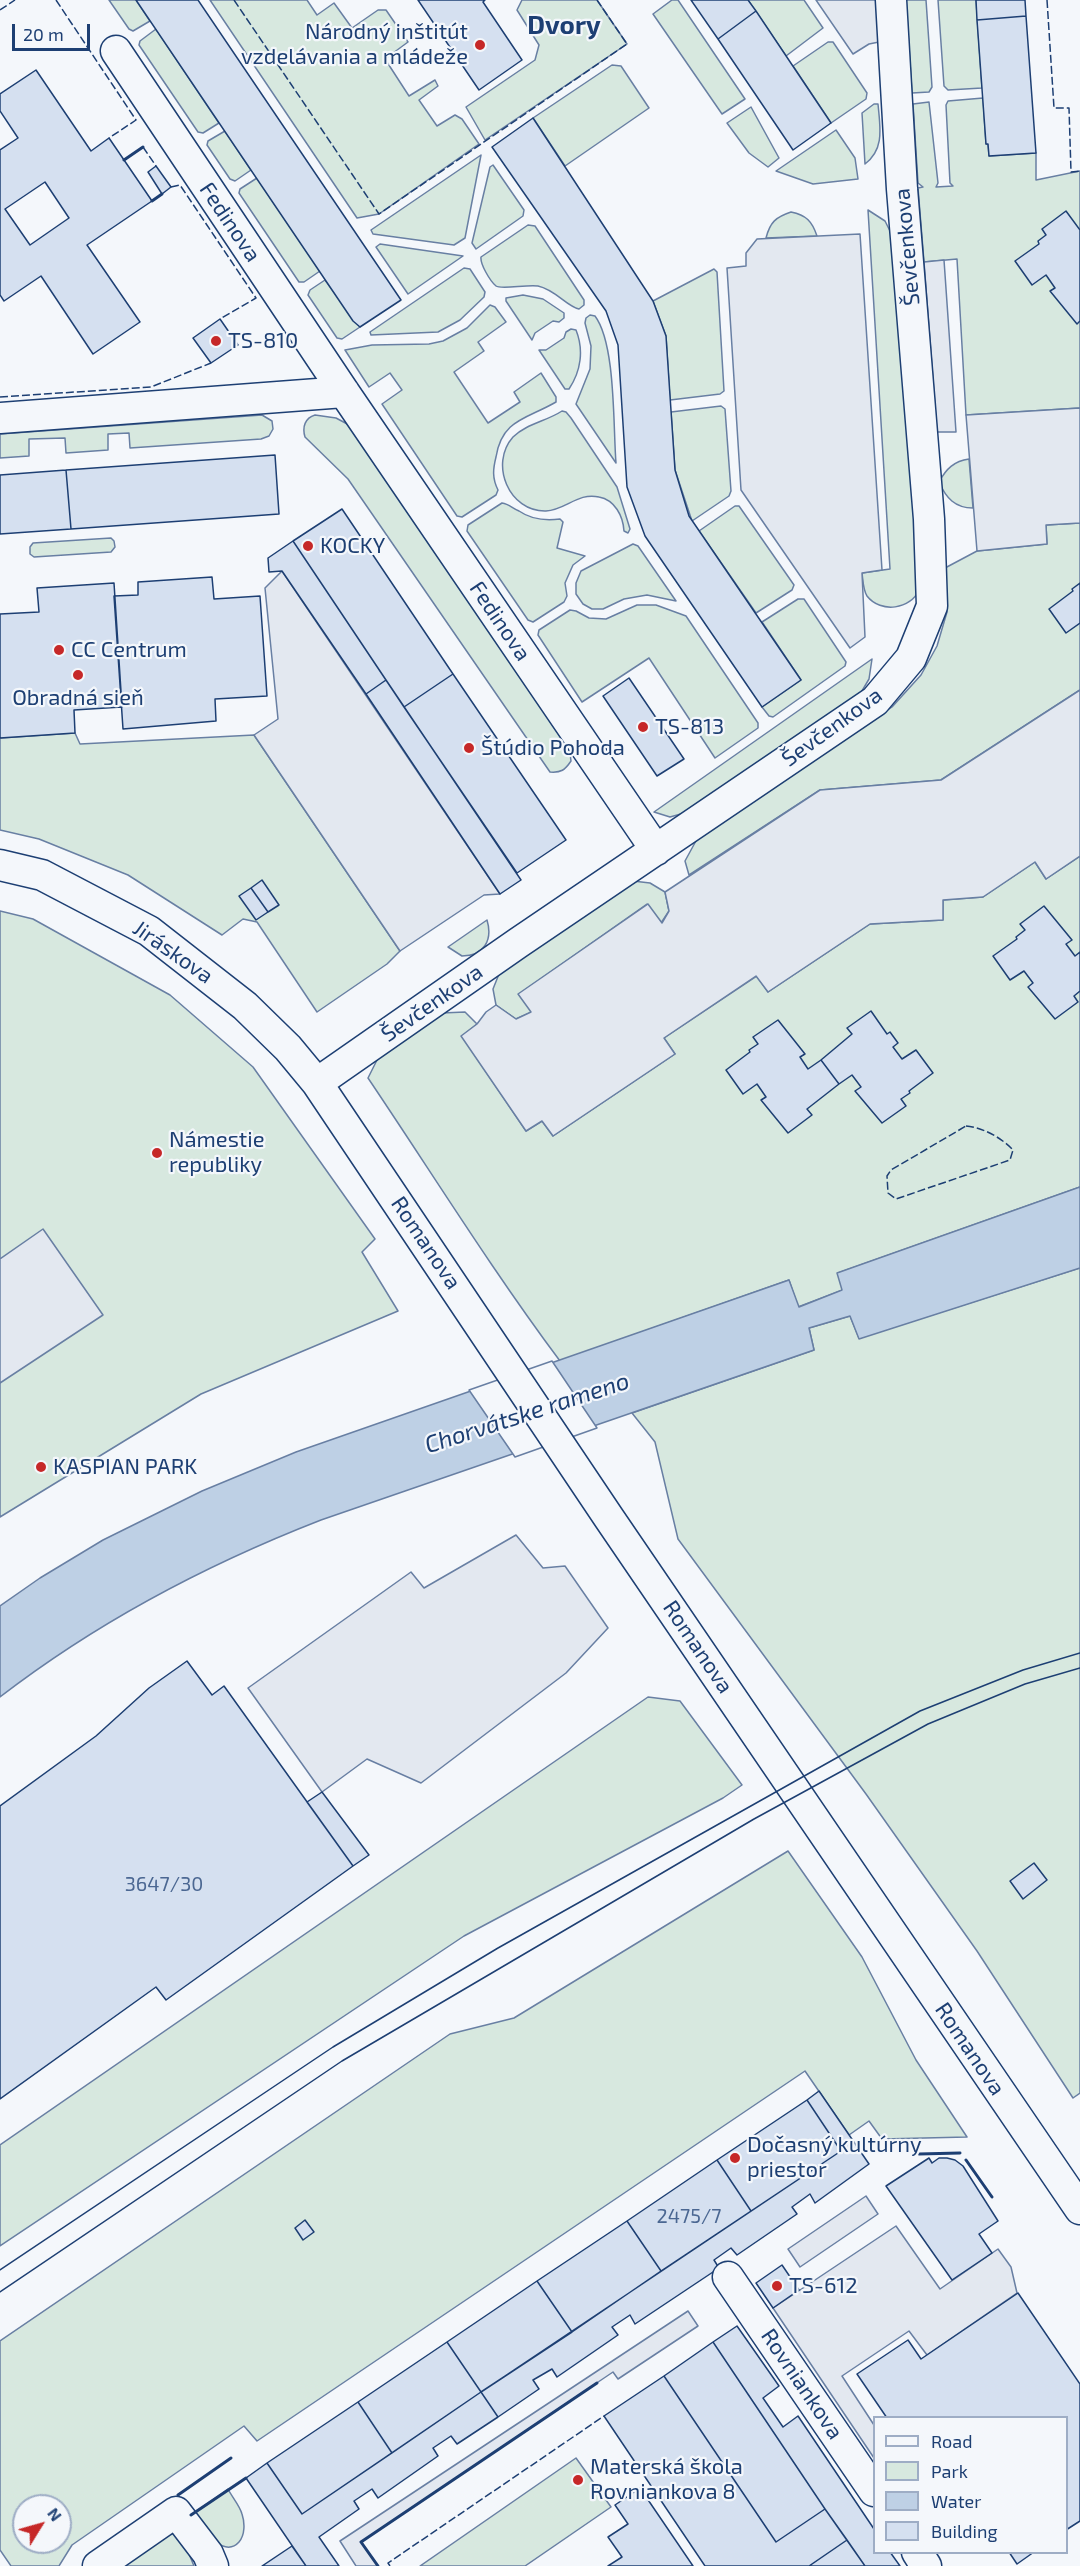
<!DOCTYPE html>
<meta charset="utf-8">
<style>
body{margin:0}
#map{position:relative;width:1080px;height:2566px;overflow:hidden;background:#f4f7fb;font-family:"Exo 2",sans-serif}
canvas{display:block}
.legend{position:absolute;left:873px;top:2416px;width:195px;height:138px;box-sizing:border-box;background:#f4f7fb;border:2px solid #9eadc5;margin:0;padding:8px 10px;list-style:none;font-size:18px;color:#1d3f73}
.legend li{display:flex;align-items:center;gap:12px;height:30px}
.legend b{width:30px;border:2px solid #9eadc5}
.north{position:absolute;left:12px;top:2494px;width:60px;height:60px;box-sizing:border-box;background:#f4f7fb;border:2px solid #9eadc5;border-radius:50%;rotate:53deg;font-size:16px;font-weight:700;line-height:24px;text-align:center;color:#1d3f73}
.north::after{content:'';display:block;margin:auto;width:21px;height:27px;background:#c62828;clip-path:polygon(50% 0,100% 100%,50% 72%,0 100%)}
.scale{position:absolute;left:12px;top:24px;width:78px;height:27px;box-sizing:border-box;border:3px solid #1d3f73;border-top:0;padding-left:8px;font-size:18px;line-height:21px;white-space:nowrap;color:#1d3f73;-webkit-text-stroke:4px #f4f7fb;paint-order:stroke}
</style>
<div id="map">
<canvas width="1080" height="2566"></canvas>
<ul class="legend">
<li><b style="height:8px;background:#f4f7fb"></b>Road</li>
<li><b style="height:16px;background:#d7e8df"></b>Park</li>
<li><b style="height:16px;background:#bed0e5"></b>Water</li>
<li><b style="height:16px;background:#d5e0f0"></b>Building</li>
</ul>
<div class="north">N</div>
<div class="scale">20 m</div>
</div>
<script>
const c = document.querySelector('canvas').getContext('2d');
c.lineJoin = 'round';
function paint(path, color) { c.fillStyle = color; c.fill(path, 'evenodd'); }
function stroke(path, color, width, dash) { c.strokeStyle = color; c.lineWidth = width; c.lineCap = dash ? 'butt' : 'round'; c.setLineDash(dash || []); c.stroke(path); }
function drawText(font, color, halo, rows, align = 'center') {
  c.font = font + ' "Exo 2",sans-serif'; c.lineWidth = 4.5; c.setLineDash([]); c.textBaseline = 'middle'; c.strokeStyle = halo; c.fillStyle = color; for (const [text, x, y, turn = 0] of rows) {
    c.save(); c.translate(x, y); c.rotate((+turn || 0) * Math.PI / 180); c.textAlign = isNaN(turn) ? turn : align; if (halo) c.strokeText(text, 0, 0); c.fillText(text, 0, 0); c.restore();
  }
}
const green = new Path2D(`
 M109,0h27l14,21 -17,10 -4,-2z
 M210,0h97l10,15 17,-12 18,25 26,-18h8l22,32 -23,17 24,37 26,-16 3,6 -19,14 18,26 18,-11 7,4 17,25 -100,70 -22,4z
 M522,0h75l30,44 -142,96 -19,-33 69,-47 4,-15 -22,-35z
 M672,0h6l67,99 -23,15 -69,-100z
 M748,0h56l19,28 -37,28z
 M906,0h20l6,87 -3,5 -17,1z
 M938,0h38l6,88 -34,2 -4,-4z
 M156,29l63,94 -16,10 -5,-1 -59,-87 1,-4z
 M828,42h5l34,51 -1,6 -35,24 -38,-57z
 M612,65l9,1 28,42 -84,58 -32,-48z
 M983,98l3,46h2l1,12 47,-3v27l44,-9v237l-114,7 -9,-156 -33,3 -6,-74 5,-1 -5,-4 -5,-79 16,-2 9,81 -2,4 17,-1 -3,-3 -4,-78 2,-4z
 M874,104h4c2,23 7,45 -13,60l-3,-51z
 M751,107l28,51 -11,9 -19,-14 -22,-30z
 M836,130l19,28 3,21 -45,5 -37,-13z
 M225,131l26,39 -16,11 -5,-2 -23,-34 1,-4z
 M481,155l-16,83 -11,7 -81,-11 -2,-4z
 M493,165l31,45 -1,6 -47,33 -4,-6 18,-76z
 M257,178l63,93 -16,11h-5l-60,-89 1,-4z
 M868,210l17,11 9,18 25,351c-8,19 -38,24 -52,6 -4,-6 -4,-16 -5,-23l28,-4z
 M791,212c15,3 21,9 26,24l-51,2c4,-16 10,-21 25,-26z
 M528,225l7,1 49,74v5l-5,4c-13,-3 -23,-19 -41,-23 -10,-2 -37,4 -42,0 -6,-5 -16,-22 -15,-29z
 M380,244l83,12 -55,38 -32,-47z
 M464,268l6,1 15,23 -1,5 -24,23 -22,12 -67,3 -1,-3z
 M714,269l3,3 7,119 -4,3 -50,6 -4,-64 -13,-35z
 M325,280l35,47 -18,12 -5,-1 -29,-43 2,-5z
 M523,295l20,4 21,14v5l-5,4 -6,-1 -18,12 -3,7 -26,-39v-3z
 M490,305l5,2 11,15 -28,20 6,9 -30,21 34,51 32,-21 -6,-10 27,-19 15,24v5c-29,17 -54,17 -60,55 -3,12 -4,21 2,33l-2,5 -34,22 -5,-1 -75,-112 20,-14 -12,-17 -21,14 -24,-37 27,-5 57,-1 14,-3 24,-13z
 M590,315l5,1c21,28 18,111 21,147l-40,-59 14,-35 1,-23 -6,-23 1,-5z
 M571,329l5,1c8,20 5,41 -7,59h-4l-26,-39h7l18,-12 2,-6z
 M721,406l4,3 6,82 -2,5 -37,25 -17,-51 -4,-58z
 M562,411l4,1 5,6 46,69 13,42 -2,4 -4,-2c-1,-15 -9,-31 -25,-34 -21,-5 -33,13 -53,14 -37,1 -57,-47 -33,-74 13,-13 34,-16 49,-26z
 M262,415l10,6 1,8 -4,7 -8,3 -131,9 -1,-15 -21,1v16l-42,3 -1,-15 -36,1v17l-29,2v-24z
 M315,415l21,3 15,8 218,320 2,15c-6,9 -10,12 -21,11l-202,-293 -43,-42c-3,-10 0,-19 10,-22z
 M969,459l4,49c-18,0 -27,-10 -34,-26 7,-13 15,-21 30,-23z
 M502,503c7,1 10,5 17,8 13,9 26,10 41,8l3,3 -6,26 28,8 -12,9 -8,18 2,13 -3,6 -31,20 -5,-2 -61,-89 1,-6z
 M735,506h4l55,79 -2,5 -36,23 -57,-82z
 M1080,523v167l-139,90 -121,10 -131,85 -4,-14 12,-22 195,-132 29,-32 16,-29 10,-34 -2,-44 32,-17 70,-7 -1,-19z
 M111,538l3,3 1,6 -4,5 -77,5 -4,-3v-7l3,-4z
 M633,544l5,2 38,55 -29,-6 -23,4 -21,10h-11l-9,-5 -7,-10v-11l5,-12z
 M798,599h6l42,63 -1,4 -72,51 -4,-1 -7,-9 39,-27 -39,-58z
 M637,605h19l30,11 72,107v5l-43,30 -66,-100 -67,44 -44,-67 1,-5 31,-20 6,1 13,7 17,1z
 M872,659l-3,20 -10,17 -171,116 -18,5 -16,-5z
 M75,733l5,11 174,-9 146,216 -13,13 -70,48 -60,-90 -14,-3 -21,16 -94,-60 -89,-36 -39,-9v-92z
 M1080,856v331l-242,86 5,17 -45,17 -9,-27 -229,81c-68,-91 -128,-188 -192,-283l10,-20 64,-45 23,-1 12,12 -15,12 64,95 16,-10 11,15 122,-82 -11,-16 93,-62 11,16 102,-68 73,-4v-20l40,-3 52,-35 11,17z
 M633,881l17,2 15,9 4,19 -8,12 -14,-19 -128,90 13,18 -16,7 -20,-14 -3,-16 6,-15z
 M0,911l33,8 137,76 83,72 122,172 -13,13 36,59 -197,83 -201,123z
 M487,920c6,20 -3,36 -25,36l-14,-9z
 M1080,1268v825l-7,5 -96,-147 -111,-157 -188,-255 -23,-97 -23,-29 182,-63 -5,-22 41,-12 9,22z
 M648,1697l32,4 62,84 -19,13 -259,138 -464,310v-101z
 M788,1851l74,106 54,103 51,77 -85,2 -13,-18 -20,14 -44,-64 -548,370 -13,-15 -172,119 -13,21h-48l-11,-16v-209l450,-307 64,-16zM24,2506h36v36h-36z
 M576,2458l35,49 -86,59h-105z
 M228,2489c4,8 12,17 14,25 3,9 3,21 -3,28 -16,18 -39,-16 -48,-27z
 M166,2532l9,1 12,16 7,17h-74z`);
paint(green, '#d7e8df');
stroke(green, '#687fa3', 1.5);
const parking = new Path2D(`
 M816,0h60l3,42 -10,2 -16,10z
 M860,234l22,336 -20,3 3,64 -15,11 -109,-158 -14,-222 19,-2v-13l11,-14z
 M944,260l12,172h-19l-13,-170z
 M1080,408v115l-34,2 1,19 -70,7 -11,-136z
 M282,571l218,323 -16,1 -84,56 -146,-216 24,-16 -13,-131z
 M1080,690v166l-34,23 -11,-17 -52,35 -40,3v20l-73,4 -102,68 -12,-16 -92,62 11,16 -122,82 -11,-15 -16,10 -65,-95 16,-12 9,-12 10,-7 20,14 15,-7 -13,-18 130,-90 14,19 7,-12 -4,-19 155,-102 121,-10z
 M43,1229l60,86 -103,68v-124z
 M516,1535l27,33 22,-2 43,62 -42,45 -145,110 -54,-24 -45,33 -74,-104 163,-116 13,16z
 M866,2196l12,18 -78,53 -12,-18z
 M896,2226l44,63 58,-40 13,18 6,26 -90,62 -18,-24 -67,45 32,49v33l-101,-150z
 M688,2311l10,15 -80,53 -5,-7 -252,170 17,24h-22l-16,-25z`);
paint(parking, '#e3e8f0');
stroke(parking, '#687fa3', 1.5);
const water = new Path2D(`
 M1080,1187v81l-221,71 -9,-23 -41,12 5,22 -493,170c-113,44 -225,103 -321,177v-91l40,-28 63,-38 99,-49 94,-39 493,-172 10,27 43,-17 -5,-17z`);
paint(water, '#bed0e5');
stroke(water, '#687fa3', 1.5);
const pier = new Path2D(`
 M552,1361l45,67 -82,29 -46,-67z`);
paint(pier, '#f4f7fb');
stroke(pier, '#687fa3', 1.5);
const building = new Path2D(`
 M136,0h62l203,300 -41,27 -7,-6z
 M418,0h67l-2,2 39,58 -43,30z
 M691,0h57l8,11 -38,28z
 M976,0h49l1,16 -49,4z
 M756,11l75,112 -38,27 -75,-111z
 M1026,16l10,137 -47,3 -1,-12h-2l-9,-124z
 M36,70l55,81 18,-13 43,63 -65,44 53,77 -47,32 -52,-78 -37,25 -4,-6v-145l18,-12 -18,-27v-17zM45,182l24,36 -39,27 -25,-36z
 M533,118l120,183 13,35 9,134 14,46 112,164 -39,27 -117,-171 -18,-49 -9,-142 -12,-34 -114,-164z
 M156,166l15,21 -9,7 -14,-22z
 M1066,211l14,19v91l-3,3 -27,-33 5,-3 -9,-13 -14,10 -17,-24 24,-17 -1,-3 8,-6 -4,-6z
 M220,319l18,26 -27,18 -18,-25z
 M275,455l4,59 -208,15 -5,-59z
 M66,470l5,59 -71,5v-59z
 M342,509l111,165 -49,33 -111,-166z
 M293,541l93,139 -20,14 -84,-123 -13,1 -1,-14z
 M212,577l2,22 46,-3 7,100 -52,3 1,22 -93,8 -9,-133 24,-1v-13z
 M114,583l8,124 -48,3 1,23 -75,5v-124l39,-2 -2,-24z
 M1080,583v40l-14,10 -17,-24 24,-18 -1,-2z
 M453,674l113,166 -49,33 -113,-166z
 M629,678l55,81 -27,17 -54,-80z
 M386,680l135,200 -21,14 -134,-200z
 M262,880l17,25 -11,7 -17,-24z
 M251,888l17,24 -12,8 -17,-24z
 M1044,906l28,34 -6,4 9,12 5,-4v39l-6,5 4,6 -23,17 -27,-32 5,-4 -9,-12 -14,9 -17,-24 24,-17 -1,-2 9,-7 -5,-6z
 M871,1011l16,23 3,-2 8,11 -5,4 9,12 14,-9 17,23 -24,18 1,2 -9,6 5,7 -24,17 -27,-32 6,-4 -9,-12 -13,9 -18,-24 31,-26 -5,-6z
 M778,1020l27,34 -5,3 8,12 13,-9 18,24 -32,25 5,6 -24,18 -27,-33 5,-3 -9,-13 -14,10 -17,-24 24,-18 -1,-2 9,-6 -5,-7z
 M187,1661l25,34 12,-9 129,180 -187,134 -10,-13 -156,112v-293l96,-70 53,-48z
 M322,1792l47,63 -16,11 -46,-64z
 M1034,1863l13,17 -24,19 -13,-18z
 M819,2091l50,73 -54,39 -5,-9 -18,13 5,7 -60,41 -6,-7 -17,12 5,8 -84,56 -5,-9 -18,12 6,8 -61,42 -5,-8 -19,11 6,9 -41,28 -17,-25 360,-241 -34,-51z
 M807,2100l34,51 -90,60 -34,-51z
 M929,2158l3,5 7,-5h8l8,2 8,6 35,55 -19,13 13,19 -40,27 -66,-94z
 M717,2160l34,51 -90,60 -34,-50z
 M305,2220l9,12 -11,8 -8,-12z
 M627,2221l34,50 -89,61 -35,-51z
 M782,2265l17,25 -26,18 -17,-25z
 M537,2281l35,51 -91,60 -34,-50z
 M1018,2293l62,91v137l-14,9v-112h-179l-30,-44 51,-34 13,19z
 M737,2326l42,60 -16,12 20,29 15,-11 76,113v23h16l10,14h-35l-40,-57 -112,-167z
 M447,2342l34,50 -89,61 -34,-51z
 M713,2342l112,167 -49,33 -112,-166z
 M664,2376l112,166 49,-33 22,31 -38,26h-104l-101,-150z
 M481,2392l17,25 -41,27 -6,-8 -18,12 5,8 -60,42 -6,-9 -18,12 5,8 -40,28 20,29h-33l-60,-88 21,-15 35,51z
 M358,2402l34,51 -90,61 -35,-51z
 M640,2488l53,78h-85l14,-9 -14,-20 20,-13 -13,-19z
 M847,2540l18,26h-56z
 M292,2546l14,20h-44z
 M1009,2552h25l-17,12z`);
paint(building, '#d5e0f0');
stroke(building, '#1d3f73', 1.5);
const minor = new Path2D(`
 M116,51l228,341 312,458
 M0,418l344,-26
 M0,865l42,10 107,56 96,75 43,42 29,35 292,435 471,691
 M317,1083l201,-140 357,-242 36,-43 21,-52 -3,-87 -27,-330 -11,-189
 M728,2277l146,214
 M917,2552l9,14
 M98,2566l78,-54 32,42 5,12`);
stroke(minor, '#1d3f73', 33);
stroke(minor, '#f4f7fb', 30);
stroke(new Path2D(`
 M0,2270l333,-223 165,-99 422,-237 103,-41 57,-17
 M0,2292l342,-231 412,-242 174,-95 97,-40 55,-16`), '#1d3f73', 1.5);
stroke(new Path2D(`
 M56,0l80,120 -27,18
 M234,0l145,214 248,-170 -30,-44
 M1047,0l7,108h15l2,64 9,-1
 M0,10l15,-10
 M143,147l13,19
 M171,187l9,-2 76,113 -36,21
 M0,397l151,-10 60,-24
 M966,1126c16,1 36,12 47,24l-3,10 -114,39 -8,-6 -1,-17 4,-6z
 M390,2566l-2,-3 216,-147`), '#1d3f73', 1.5, [8, 3]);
stroke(new Path2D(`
 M124,160l19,-13
 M152,201l10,-7
 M919,2154l41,-1
 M966,2160l26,37
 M178,2495l53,-37
 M191,2515l55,-37
 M378,2566l-17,-24 236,-159`), '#1d3f73', 3);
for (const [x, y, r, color] of [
 [480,45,6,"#c62828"],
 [216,341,6,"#c62828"],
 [308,546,6,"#c62828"],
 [59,650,6,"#c62828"],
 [78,675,6,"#c62828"],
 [643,727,6,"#c62828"],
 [469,748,6,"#c62828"],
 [157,1153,6,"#c62828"],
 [41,1467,6,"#c62828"],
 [735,2158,6,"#c62828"],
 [777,2286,6,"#c62828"],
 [578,2480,6,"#c62828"]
]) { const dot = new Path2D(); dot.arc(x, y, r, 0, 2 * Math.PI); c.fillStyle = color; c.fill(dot); stroke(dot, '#f4f7fb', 2); }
drawText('20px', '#4b6792', null, [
 ["3647/30",164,1884],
 ["2475/7",689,2216]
]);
drawText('22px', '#1d3f73', '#f4f7fb', [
 ["Národný inštitút",468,32,"right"],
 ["vzdelávania a mládeže",468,57,"right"],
 ["TS-810",228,341],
 ["KOCKY",320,546],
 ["CC Centrum",71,650],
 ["Obradná sieň",78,698,"center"],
 ["TS-813",655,727],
 ["Štúdio Pohoda",481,748],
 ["Námestie",169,1140],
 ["republiky",169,1165],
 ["KASPIAN PARK",53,1467],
 ["Dočasný kultúrny",747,2145],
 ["priestor",747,2170],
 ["TS-612",789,2286],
 ["Materská škola",590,2467],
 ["Rovniankova 8",590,2492]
], 'left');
drawText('22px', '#1d3f73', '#f4f7fb', [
 ["Fedinova",230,222,56],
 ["Ševčenkova",907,247,-95],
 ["Fedinova",500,621,56],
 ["Ševčenkova",832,727,-36],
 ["Jiráskova",173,952,35],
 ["Ševčenkova",432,1003,-35],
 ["Romanova",426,1243,56],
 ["Romanova",698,1647,56],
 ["Romanova",970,2049,56],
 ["Rovniankova",802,2384,56]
]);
drawText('italic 24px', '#1d3f73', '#f4f7fb', [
 ["Chorvátske rameno",527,1413,-18]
]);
drawText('bold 26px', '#1d3f73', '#f4f7fb', [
 ["Dvory",564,25]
]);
</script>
